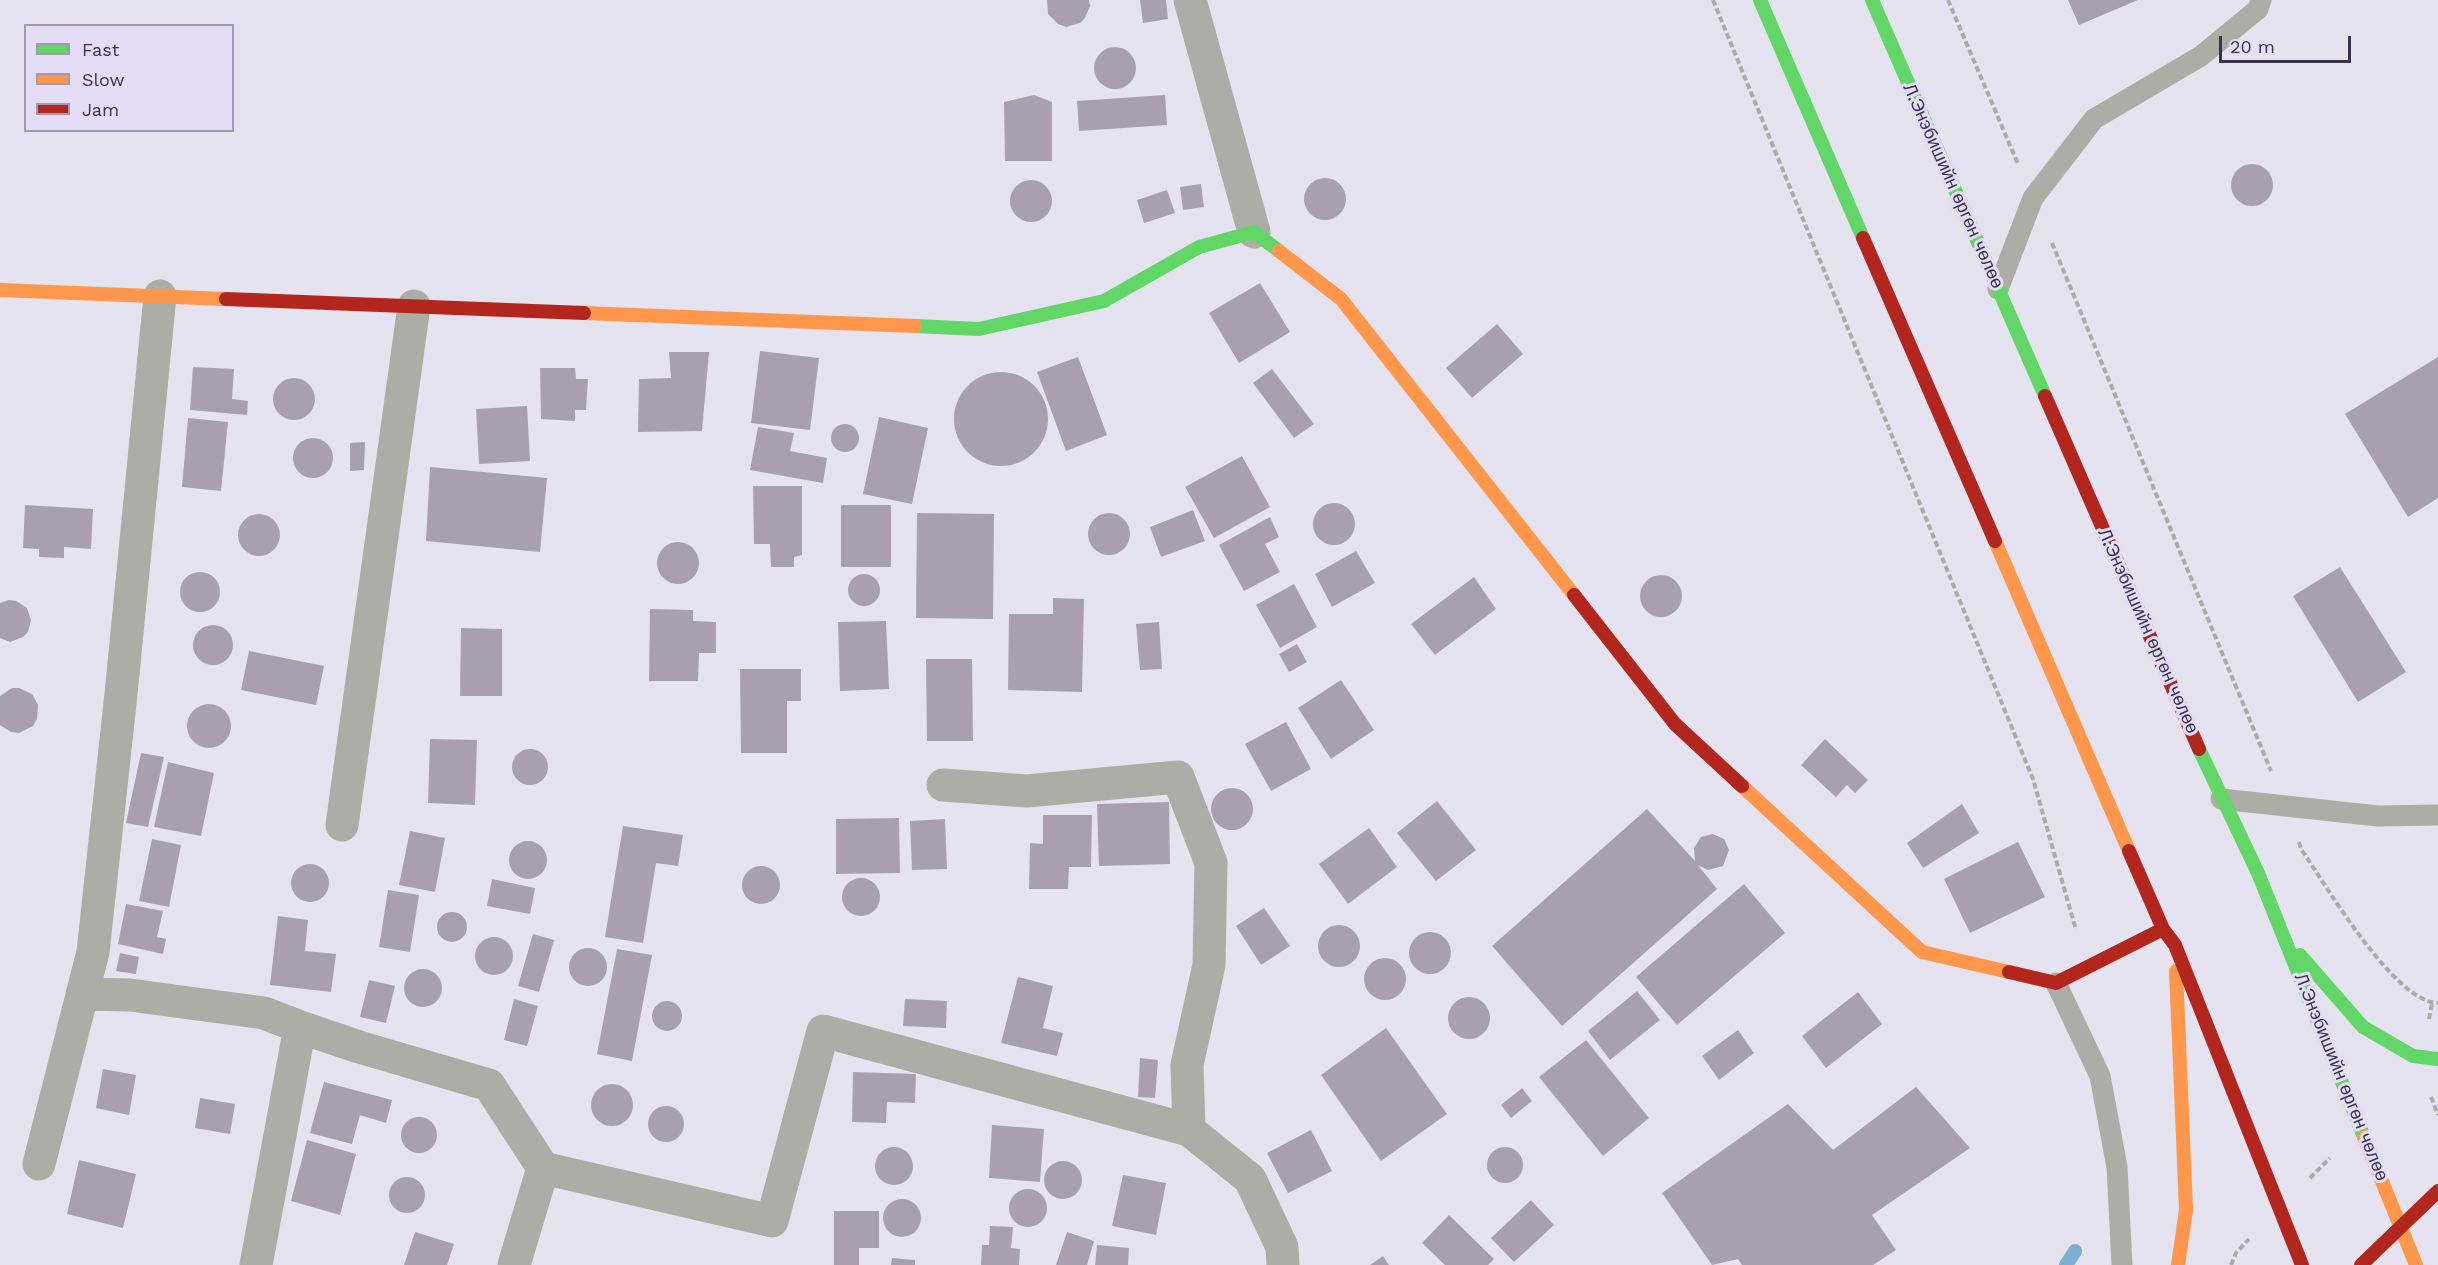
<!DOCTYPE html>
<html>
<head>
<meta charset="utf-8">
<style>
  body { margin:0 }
  #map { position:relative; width:2438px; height:1265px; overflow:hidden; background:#e6e3f0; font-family:"Work Sans",sans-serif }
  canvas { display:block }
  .legend { position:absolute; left:24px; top:24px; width:210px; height:108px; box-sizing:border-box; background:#e3ddf6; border:2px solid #9f99b2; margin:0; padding:8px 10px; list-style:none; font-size:18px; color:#39334b }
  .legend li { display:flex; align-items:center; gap:12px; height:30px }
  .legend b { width:30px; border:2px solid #9f99b2 }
  .scale { position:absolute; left:2219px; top:36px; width:132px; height:27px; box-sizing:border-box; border:3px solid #39334b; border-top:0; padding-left:8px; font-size:18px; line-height:21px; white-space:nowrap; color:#39334b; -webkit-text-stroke:4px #e3ddf6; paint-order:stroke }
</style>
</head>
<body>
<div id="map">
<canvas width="2438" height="1265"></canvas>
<ul class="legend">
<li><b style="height:8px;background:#63d668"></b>Fast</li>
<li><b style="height:8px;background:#ff974d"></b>Slow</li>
<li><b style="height:8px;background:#b3261e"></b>Jam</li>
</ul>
<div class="scale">20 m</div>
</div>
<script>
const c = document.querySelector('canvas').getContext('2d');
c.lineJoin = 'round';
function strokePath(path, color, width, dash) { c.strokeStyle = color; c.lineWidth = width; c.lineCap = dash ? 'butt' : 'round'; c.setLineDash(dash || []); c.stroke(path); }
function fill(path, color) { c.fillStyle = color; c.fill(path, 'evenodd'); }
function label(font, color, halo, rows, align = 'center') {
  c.font = font + ' "Work Sans",sans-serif'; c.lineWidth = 6; c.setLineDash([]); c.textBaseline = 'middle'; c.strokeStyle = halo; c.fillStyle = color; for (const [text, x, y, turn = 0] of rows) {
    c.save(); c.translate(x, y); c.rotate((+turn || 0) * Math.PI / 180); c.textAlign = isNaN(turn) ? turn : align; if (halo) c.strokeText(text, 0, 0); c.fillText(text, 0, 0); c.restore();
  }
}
strokePath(new Path2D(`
  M2066 1265 2075 1251`), '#7cafd2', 14);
fill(new Path2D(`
  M1047 0H1089L1090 6 1085 18 1080 23 1066 27 1058 24 1048 14Z
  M1140 0H1166L1168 19 1143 23Z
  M2068 0H2138L2079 25Z
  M1094 68a21 21 0 1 1 42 0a21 21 0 1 1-42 0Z
  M1034 95 1052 102V161H1005L1004 102Z
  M1165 95 1167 125 1079 131 1077 101Z
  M2231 185a21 21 0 1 1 42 0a21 21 0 1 1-42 0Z
  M1304 199a21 21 0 1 1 42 0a21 21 0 1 1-42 0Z
  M1010 201a21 21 0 1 1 42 0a21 21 0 1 1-42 0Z
  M1201 184 1204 207 1183 210 1180 187Z
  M1167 190 1175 213 1144 223 1137 200Z
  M1260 283 1290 332 1239 363 1209 313Z
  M1497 324 1523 354 1472 398 1446 368Z
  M760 351 819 358 810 430 751 423Z
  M669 352H709L702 431 638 432 639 379 671 378Z
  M1078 357 1107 435 1066 451 1037 372Z
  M2438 357V498L2408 517 2345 414Z
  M193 367 234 369 232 399 248 401 247 415 190 410Z
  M540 368H575L576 379H588L586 410H575V421L541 419Z
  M1272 369 1314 424 1294 438 1253 383Z
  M954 419a47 47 0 1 1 94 0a47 47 0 1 1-94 0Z
  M273 399a21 21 0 1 1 42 0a21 21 0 1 1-42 0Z
  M527 406 530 461 479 464 476 409Z
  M879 417 928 428 912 504 863 494Z
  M188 418 228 422 221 491 182 487Z
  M831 438a14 14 0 1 1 28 0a14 14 0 1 1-28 0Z
  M758 427 794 433 790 451 827 458 823 483 750 470Z
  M293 458a20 20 0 1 1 40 0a20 20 0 1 1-40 0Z
  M365 442 364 470 350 471V443Z
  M1242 456 1270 507 1214 538 1185 487Z
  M430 467 547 478 540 552 426 541Z
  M753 486H802V555L794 557V567H771L770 544H754Z
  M1313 524a21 21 0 1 1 42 0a21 21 0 1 1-42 0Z
  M25 505 93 509 91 549 64 547V558L39 557V549L23 548Z
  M841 505H891V567H841Z
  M1193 510 1205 541 1161 557 1150 527Z
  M1088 534a21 21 0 1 1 42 0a21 21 0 1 1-42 0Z
  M917 513 994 514 993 619 916 618Z
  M238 535a21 21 0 1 1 42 0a21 21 0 1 1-42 0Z
  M1270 517 1279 537 1265 544 1280 572 1244 591 1219 545Z
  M657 563a21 21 0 1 1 42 0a21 21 0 1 1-42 0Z
  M1356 551 1375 583 1332 607 1315 574Z
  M2340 567 2406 672 2358 702 2293 596Z
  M180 592a20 20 0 1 1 40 0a20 20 0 1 1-40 0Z
  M848 590a16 16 0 1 1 32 0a16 16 0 1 1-32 0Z
  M1640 596a21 21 0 1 1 42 0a21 21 0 1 1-42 0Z
  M1474 577 1496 609 1435 655 1411 624Z
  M1294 584 1317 627 1280 648 1256 605Z
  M1053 598 1084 599 1082 692 1008 690 1009 614H1053Z
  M9 600 16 601 27 608 31 620 28 632 23 637 10 642 0 638V603Z
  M650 609 693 610V621L716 622V653H699L698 681H649Z
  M886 621 889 689 840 691 838 622Z
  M1159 622 1162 669 1140 670 1136 624Z
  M193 645a20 20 0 1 1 40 0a20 20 0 1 1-40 0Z
  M461 628 502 629V696H460Z
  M1297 644 1307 662 1289 672 1279 654Z
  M249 651 324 666 316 705 241 690Z
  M926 659H972L973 741H927Z
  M740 669H801V701H787V753H741Z
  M1341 680 1374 730 1331 759 1298 708Z
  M12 688H19L32 694 38 705 37 719 33 726 19 733 11 732 0 725V696Z
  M187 726a22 22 0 1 1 44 0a22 22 0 1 1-44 0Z
  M1286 722 1311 769 1271 791 1245 744Z
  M430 739 477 740 475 805 428 803Z
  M1825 739 1868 780 1855 793 1847 785 1836 797 1801 765Z
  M512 767a18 18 0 1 1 36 0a18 18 0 1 1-36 0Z
  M141 753 164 757 148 827 126 823Z
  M168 762 214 773 201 836 154 827Z
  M1211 809a21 21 0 1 1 42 0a21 21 0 1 1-42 0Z
  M1437 801 1476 850 1436 881 1397 833Z
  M1169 802 1170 864 1099 866 1097 804Z
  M1962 804 1979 833 1923 868 1907 843Z
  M1647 809 1695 861 1694 848 1701 837 1713 834 1724 839 1729 850 1723 866 1708 870 1698 865 1717 889 1562 1026 1492 946Z
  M1043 815H1092L1091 867H1069L1068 889H1029L1030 843 1043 844Z
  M899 818 900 873 836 874V819Z
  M945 819 947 869 912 870 910 821Z
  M623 826 683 835 678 866 656 863 643 943 605 937Z
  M1369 828 1397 867 1348 904 1319 864Z
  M410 831 445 838 435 892 399 885Z
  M152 839 181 845 169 907 139 901Z
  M509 860a19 19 0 1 1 38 0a19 19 0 1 1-38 0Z
  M2018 842 2045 897 1970 933 1944 879Z
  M291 883a19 19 0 1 1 38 0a19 19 0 1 1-38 0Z
  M742 885a19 19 0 1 1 38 0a19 19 0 1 1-38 0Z
  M842 897a19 19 0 1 1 38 0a19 19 0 1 1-38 0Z
  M492 879 535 888 530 914 487 906Z
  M1744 884 1785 933 1677 1025 1636 977Z
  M388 890 419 895 410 952 379 947Z
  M126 904 163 911 157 937 166 939 163 954 118 944Z
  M1264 908 1290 946 1261 965 1236 926Z
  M437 927a15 15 0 1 1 30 0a15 15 0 1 1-30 0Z
  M278 916 308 920 305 951 336 954 331 992 270 985Z
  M1318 946a21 21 0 1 1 42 0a21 21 0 1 1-42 0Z
  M1409 953a21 21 0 1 1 42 0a21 21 0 1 1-42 0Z
  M533 934 554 940 539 992 518 986Z
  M475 956a19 19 0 1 1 38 0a19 19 0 1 1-38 0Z
  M569 967a19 19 0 1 1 38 0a19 19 0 1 1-38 0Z
  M617 949 652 955 632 1061 597 1054Z
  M120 953 139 957 136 974 116 971Z
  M1364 979a21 21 0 1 1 42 0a21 21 0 1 1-42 0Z
  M404 988a19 19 0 1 1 38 0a19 19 0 1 1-38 0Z
  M1018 977 1053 986 1043 1028 1063 1033 1057 1056 1001 1043Z
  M369 980 395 986 386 1023 360 1017Z
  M1637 991 1660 1020 1610 1060 1588 1031Z
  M1858 992 1882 1024 1826 1068 1802 1036Z
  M1448 1018a21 21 0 1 1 42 0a21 21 0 1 1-42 0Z
  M514 999 538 1006 527 1046 504 1040Z
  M905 999 947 1001 946 1028 903 1026Z
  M652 1016a15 15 0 1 1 30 0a15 15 0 1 1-30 0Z
  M1386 1028 1447 1114 1381 1161 1321 1075Z
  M1738 1030 1754 1053 1719 1080 1702 1056Z
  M1586 1040 1649 1118 1603 1156 1539 1077Z
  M1140 1058 1158 1060 1155 1098 1138 1097Z
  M103 1069 136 1075 129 1115 96 1108Z
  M853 1072 916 1074 915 1103 887 1102 886 1123 852 1122Z
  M324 1082 392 1100 386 1123 360 1115 352 1144 310 1133Z
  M591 1105a21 21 0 1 1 42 0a21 21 0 1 1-42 0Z
  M1916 1087 1970 1148 1872 1215 1896 1250 1873 1265H1742L1738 1259 1712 1265 1662 1193 1788 1104 1833 1150Z
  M1522 1088 1532 1101 1511 1118 1501 1105Z
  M200 1098 235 1104 230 1134 195 1128Z
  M648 1124a18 18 0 1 1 36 0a18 18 0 1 1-36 0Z
  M401 1135a18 18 0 1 1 36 0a18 18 0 1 1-36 0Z
  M992 1125 1044 1129 1040 1182 989 1178Z
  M1311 1130 1332 1171 1288 1193 1267 1153Z
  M307 1140 356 1154 340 1215 291 1201Z
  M1487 1165a18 18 0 1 1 36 0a18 18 0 1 1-36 0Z
  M875 1166a19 19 0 1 1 38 0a19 19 0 1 1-38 0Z
  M79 1160 136 1174 123 1228 67 1214Z
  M1044 1180a19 19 0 1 1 38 0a19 19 0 1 1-38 0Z
  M1123 1175 1166 1183 1156 1235 1112 1226Z
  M389 1195a18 18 0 1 1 36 0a18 18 0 1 1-36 0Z
  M1009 1208a19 19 0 1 1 38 0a19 19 0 1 1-38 0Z
  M883 1218a19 19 0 1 1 38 0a19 19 0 1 1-38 0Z
  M1531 1200 1554 1225 1514 1262 1491 1238Z
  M834 1211H879V1248H859V1265H834Z
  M1449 1215 1494 1259 1488 1265H1445L1422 1243Z
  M990 1226 1013 1227 1011 1248 1020 1249 1019 1265H981L982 1245H989Z
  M415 1232 454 1244 447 1265H404Z
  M1067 1232 1094 1241 1087 1265H1056Z
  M1097 1245 1129 1248 1128 1265H1095Z
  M1383 1256 1389 1265H1370Z
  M892 1258 915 1260V1265H891Z`), '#a8a0af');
strokePath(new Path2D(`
  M1713 0 2033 779 2076 930
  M1948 0 2018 164
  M2052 243 2271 771
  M2299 842 2301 849C2326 885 2394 1002 2438 1003
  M2429 1019 2432 1003
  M2431 1097 2438 1115
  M2310 1178 2330 1158
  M2231 1265 2236 1253 2249 1239`), '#abaca8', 4, [6, 3]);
strokePath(new Path2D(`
  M1998 289 2033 198 2094 119 2201 56 2258 9 2261 0
  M2221 799 2378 816 2438 815
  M2056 983 2100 1076 2117 1167 2122 1265`), '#acada4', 21);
strokePath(new Path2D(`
  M1190 0 1254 232
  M943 785 1027 791 1178 777 1211 863 1209 965 1187 1065 1189 1130 1250 1179 1282 1247 1283 1265
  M342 825 414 306
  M82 994 130 995 264 1013 300 1027
  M39 1164 93 952 121 694 160 296
  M256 1265 300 1027 359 1047 489 1085 543 1168 772 1221 823 1031 1189 1130
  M514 1265 543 1168`), '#acada4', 33);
strokePath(new Path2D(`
  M1760 0 1863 238
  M1872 0 2045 396
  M915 326 979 329 1104 301 1199 247 1254 232 1279 251
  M2199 749 2258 873 2364 1137
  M2300 955 2363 1027 2413 1056 2438 1059`), '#63d668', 14);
strokePath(new Path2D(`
  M1279 251 1341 299 1574 595
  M0 290 226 299
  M584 313 915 326
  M1995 541 2129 851
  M1742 786 1922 952 2009 972
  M2176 971 2186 1210 2178 1265
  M2364 1137 2416 1265`), '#ff974d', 14);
strokePath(new Path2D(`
  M1863 238 1995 541
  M226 299 584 313
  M2045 396 2199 749
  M1574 595 1675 724 1742 786
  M2129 851 2163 929 2175 945 2302 1265
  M2009 972 2056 983 2163 929
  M2361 1265 2438 1191`), '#b3261e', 14);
label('18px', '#39334b', '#e3ddf6', [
  ["Л.Энэбишийн өргөн чөлөө",1953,186,66],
  ["Л.Энэбишийн өргөн чөлөө",2148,631,66],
  ["Л.Энэбишийн өргөн чөлөө",2341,1077,68]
]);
</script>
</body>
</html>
